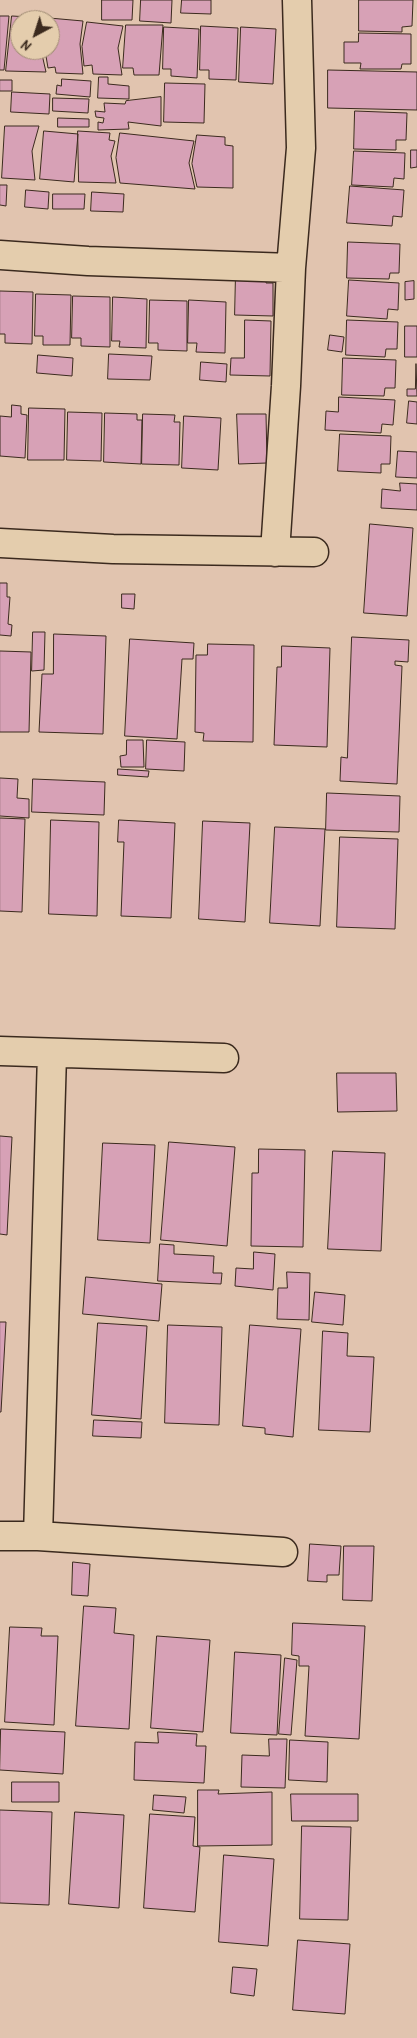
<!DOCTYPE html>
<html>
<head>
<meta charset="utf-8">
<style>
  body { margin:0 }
  #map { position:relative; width:417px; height:2038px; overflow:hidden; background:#e1c4af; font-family:"Patrick Hand",sans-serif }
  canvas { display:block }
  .north { position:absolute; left:10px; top:10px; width:50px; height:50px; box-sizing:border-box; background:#e4cdad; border:1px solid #a08c74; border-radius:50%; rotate:220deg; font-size:14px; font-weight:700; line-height:20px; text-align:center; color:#3b2a1e }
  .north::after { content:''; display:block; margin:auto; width:18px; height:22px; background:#3b2a1e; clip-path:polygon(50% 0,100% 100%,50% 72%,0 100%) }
</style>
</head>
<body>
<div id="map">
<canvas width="417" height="2038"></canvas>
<div class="north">N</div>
</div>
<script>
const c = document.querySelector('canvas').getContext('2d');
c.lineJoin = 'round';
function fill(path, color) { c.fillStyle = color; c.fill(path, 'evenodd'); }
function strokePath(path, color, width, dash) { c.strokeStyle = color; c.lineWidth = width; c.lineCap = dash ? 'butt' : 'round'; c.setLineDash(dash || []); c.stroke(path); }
const building = new Path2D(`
  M102 0H133L132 20H102Z
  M141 0H172L171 23 140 21Z
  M182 0H211V14L181 13Z
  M359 0H413L412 26 402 27V32L359 31Z
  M0 16H9L4 70H0Z
  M12 16 47 18 46 20H20V50H41L46 72 6 71Z
  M49 18 83 21 80 44 83 74 56 73 55 67 48 68 45 50H50Z
  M87 22 123 26 118 48 122 75 93 74 92 65 84 66 82 47Z
  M126 25H163L159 75H134L133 68H123Z
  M201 26 238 28 236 80 209 79V70H200Z
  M164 27 199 29 197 78 171 76V69H163Z
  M241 27 276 29 273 84 239 82Z
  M359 33 411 34V64H402L401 69H360L361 63H344V42H358Z
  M328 70 417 72V110L328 108Z
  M99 77H108V84L129 86V99L98 98Z
  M62 79 91 81 90 97 56 94 57 85 61 86Z
  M0 80H12V91H0Z
  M165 83 205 84 204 123 164 122Z
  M12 92 50 94 49 114 11 112Z
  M161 97V126L128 122 129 129 98 130V122L103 123 104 118 96 117 95 111 105 112 104 103 125 104 126 101Z
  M53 98 89 99 88 113 53 111Z
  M355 111 407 113 406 140H396V150L354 149Z
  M58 118 89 119V127H58Z
  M5 126H39L32 151 35 180 2 178Z
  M44 131 78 134 74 182 40 179Z
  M78 131 110 133 109 140 115 141 111 156 116 183 79 182Z
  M120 133 194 141 189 163 195 189 120 183 116 158Z
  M197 135 225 137V145L233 146V188L197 187 192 164Z
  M411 150H417V167L411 168Z
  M354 151 405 153 404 179 394 178 393 187 352 185Z
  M0 185H7L6 206 0 205Z
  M350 186 404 190 402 217 393 216 392 226 347 223Z
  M26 190 49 192 48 209 25 207Z
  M92 192 124 194 123 212 91 211Z
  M53 194H85L84 209H53Z
  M348 242 400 244 399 273H390L389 279 347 278Z
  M236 271 267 272 266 283H273V316L235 315Z
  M349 280 399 283 398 310 388 309 387 319 347 316Z
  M414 281V299L405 300V282Z
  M0 291 33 292 32 344 5 343V334H0Z
  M36 294 71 295 70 345H43V336H35Z
  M73 296 110 297V347L81 346V338H72Z
  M113 297 147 299 146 348 119 347 120 341H112Z
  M150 300 187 301V351L158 350V343H149Z
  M189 300 226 302 225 353 196 352 197 343H188Z
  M245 320 271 321 270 376 230 375 231 358H244Z
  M347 320 398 322 397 349H386L385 357 346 355Z
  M405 326H417V357H405Z
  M330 335 344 337 342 352 328 350Z
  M109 354 152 356 150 380 108 379Z
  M38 355 73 358 72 376 37 373Z
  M343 358 396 360 395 388H385L384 396 342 395Z
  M201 362 227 364 226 382 200 380Z
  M416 364 417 396H407V389H415Z
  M339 397 395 400 393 425 382 424 381 433 325 430 326 411 338 412Z
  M409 401 417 402V424L407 423Z
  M12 405 21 406V414L27 415 25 458 0 456V416L11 417Z
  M29 408 65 409 64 460H28Z
  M68 412 102 413 101 461 67 460Z
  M105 413 137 414V420H142L141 464 104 462Z
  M143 414 175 415 174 422H180L179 465 142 464Z
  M237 414H266L267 463 239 464Z
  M184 416 221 418 218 470 182 468Z
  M340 434 391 436 390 464H381V473L338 471Z
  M398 451 417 452V478L396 477Z
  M400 483 417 484V510L381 508 382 489 400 491Z
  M370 524 413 528 407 616 364 613Z
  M0 583H7V597H10L8 624 12 625 11 636 0 635Z
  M122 594H135L134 609 122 608Z
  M33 632H45L44 670 32 671Z
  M54 634 106 636 103 734 39 732 42 674H53Z
  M352 637 409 640 408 662 395 661V665L402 666 397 784 340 781 341 757 347 758Z
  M130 639 194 643 193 659H182L177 739 125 736Z
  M208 644 254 645 253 742 203 741 204 733 195 732 196 655H207Z
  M282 646 330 648 327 747 274 745 277 667H281Z
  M0 651 31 652 29 732H0Z
  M127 740H143L144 767H121L120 756 126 755Z
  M147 740 185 742 184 771 146 769Z
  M118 769 149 771 148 777 118 775Z
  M0 778 18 779 17 798 29 799V818L0 816Z
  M33 779 105 782 104 815 32 812Z
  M327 793 400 796 399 832 326 830Z
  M0 818 25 819 22 912 0 911Z
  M51 820 99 822 97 916 49 914Z
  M119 820 175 823 171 918 121 916 124 842H118Z
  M203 821 250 823 245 922 199 919Z
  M275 827 325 829 320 926 270 923Z
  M340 837 398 839 395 929 337 927Z
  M337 1073H396L397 1111 338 1112Z
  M0 1136 12 1137 7 1235 0 1234Z
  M169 1142 235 1147 227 1246 161 1240Z
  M103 1143 155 1145 150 1243 98 1240Z
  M259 1149 305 1150 303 1247 251 1246 252 1173H258Z
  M333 1151 385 1153 381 1251 328 1249Z
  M160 1244 174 1245V1254L214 1256 213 1273H222L221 1284 158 1281Z
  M254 1252 275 1254 273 1290 235 1286 236 1268 253 1269Z
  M287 1272 310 1273 309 1320 277 1319 278 1288H287Z
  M86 1277 162 1284 159 1321 83 1314Z
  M315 1292 345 1295 343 1325 312 1322Z
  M0 1322H6L1 1412H0Z
  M98 1323 147 1326 141 1419 92 1415Z
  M168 1325 222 1327 219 1425 165 1423Z
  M250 1325 301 1329 293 1437 265 1434V1428L243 1426Z
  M323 1331 348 1333 347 1356 374 1357 370 1432 319 1430Z
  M94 1420 142 1422 141 1438 93 1436Z
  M310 1544 341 1546 339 1575H327V1582L308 1581Z
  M344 1546H374L372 1601 343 1600Z
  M73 1562 90 1564 88 1596 72 1595Z
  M84 1606 116 1608 114 1633 134 1635 129 1729 76 1726Z
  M293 1623 365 1626 359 1739 305 1736 309 1666H299V1656L292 1655Z
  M10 1627 42 1628 41 1636H58L54 1725 5 1722Z
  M157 1636 210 1640 203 1732 151 1728Z
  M235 1652 281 1655 277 1735 231 1733Z
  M285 1658 297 1660 291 1735 279 1734Z
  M1 1729 65 1732 63 1774 0 1770Z
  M158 1732 197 1734 196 1746H206L204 1783 134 1780 135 1742 158 1743Z
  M269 1739H287L285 1788 241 1787 242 1755 269 1756Z
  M290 1740 328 1742 327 1782 289 1780Z
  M12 1782H59V1802H12Z
  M198 1790H219L218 1794 272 1792V1845L198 1846Z
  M291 1794H358V1821H292Z
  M154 1795 186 1797 184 1813 153 1810Z
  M0 1810 52 1812 49 1905 0 1903Z
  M75 1812 124 1815 119 1908 69 1904Z
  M150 1814 195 1817 193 1846 200 1847 195 1912 144 1908Z
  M302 1826 351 1827 348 1920 300 1919Z
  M224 1855 274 1859 268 1946 219 1942Z
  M298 1940 350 1944 345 2014 293 2010Z
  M233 1967 257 1969 254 1996 231 1993Z`);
fill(building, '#d7a1b6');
strokePath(building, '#3b2a1e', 1);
const minor = new Path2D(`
  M0 255 88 261 291 268
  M0 543 113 549 314 552
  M275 552 286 386 291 268 301 148 297 0
  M0 1051 224 1058
  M0 1536H38L283 1552
  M38 1536 52 1054`);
strokePath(minor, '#3b2a1e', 31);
strokePath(minor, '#e4cdad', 28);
</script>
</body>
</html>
